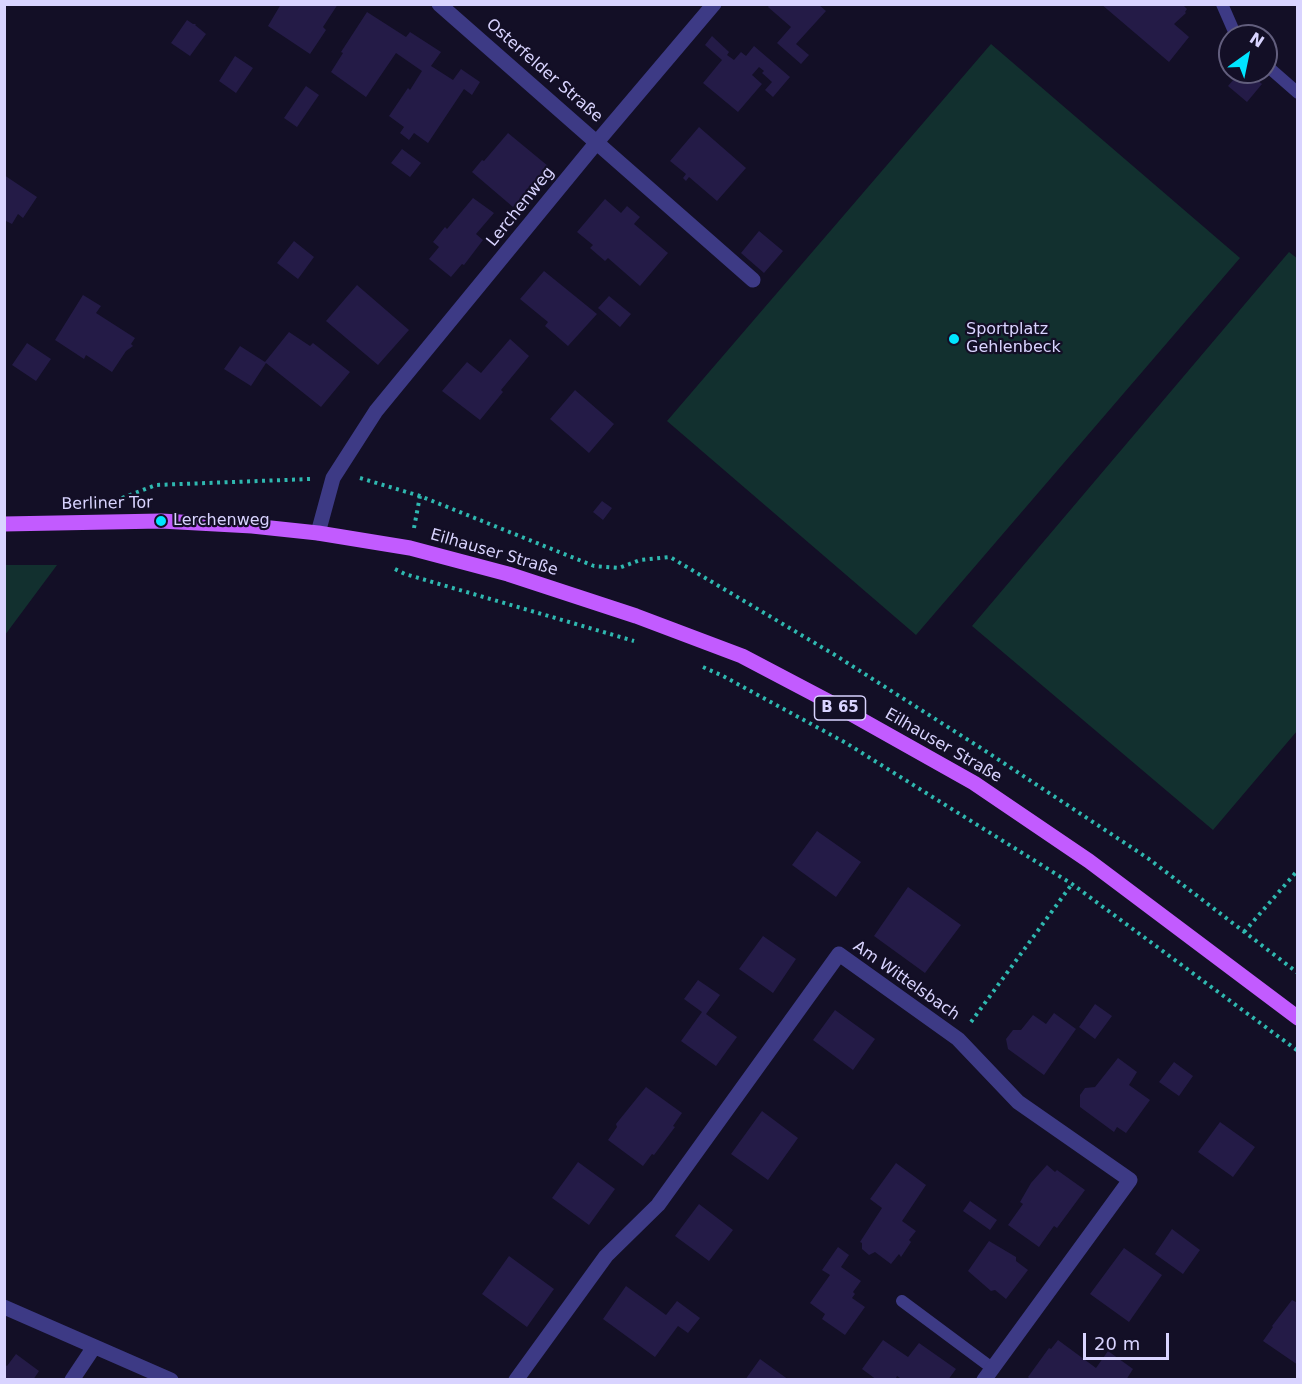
<!DOCTYPE html>
<html>
<head>
<meta charset="utf-8">
<style>
  body { margin:0 }
  #map { position:relative; width:1302px; height:1384px; overflow:hidden; background:#130f26; font-family:"DejaVu Sans",sans-serif }
  canvas { display:block }
  .frame { position:absolute; inset:0; border:6px solid #d9d4ff; pointer-events:none }
  .north { position:absolute; left:1218px; top:24px; width:60px; height:60px; box-sizing:border-box; background:#130f26; border:2px solid #625e7d; border-radius:50%; rotate:33deg; font-size:16px; font-weight:700; line-height:24px; text-align:center; color:#d9d4ff }
  .north::after { content:''; display:block; margin:auto; width:21px; height:27px; background:#00e5ff; clip-path:polygon(50% 0,100% 100%,50% 72%,0 100%) }
  .scale { position:absolute; left:1083px; top:1333px; width:86px; height:27px; box-sizing:border-box; border:3px solid #d9d4ff; border-top:0; padding-left:8px; font-size:18px; line-height:21px; white-space:nowrap; color:#d9d4ff; -webkit-text-stroke:4px #130f26; paint-order:stroke }
</style>
</head>
<body>
<div id="map">
<canvas width="1302" height="1384"></canvas>
<div class="frame"></div>
<div class="north">N</div>
<div class="scale">20 m</div>
</div>
<script>
const c = document.querySelector('canvas').getContext('2d');
c.lineJoin = 'round';
function fill(path, color) { c.fillStyle = color; c.fill(path, 'evenodd'); }
function strokePath(path, color, width, dash) { c.strokeStyle = color; c.lineWidth = width; c.lineCap = dash ? 'butt' : 'round'; c.setLineDash(dash || []); c.stroke(path); }
function label(font, color, halo, rows, align = 'center') {
  c.font = font + ' "DejaVu Sans",sans-serif'; c.lineWidth = 4.5; c.setLineDash([]); c.textBaseline = 'middle'; c.strokeStyle = halo; c.fillStyle = color; for (const [text, x, y, turn = 0] of rows) {
    c.save(); c.translate(x, y); c.rotate((+turn || 0) * Math.PI / 180); c.textAlign = isNaN(turn) ? turn : align; if (halo) c.strokeText(text, 0, 0); c.fillText(text, 0, 0); c.restore();
  }
}
fill(new Path2D(`
  M991 44 1240 258 916 635 667 421Z
  M1289 252 1298 259 1297 731 1213 830 972 626Z
  M5 565H57L5 635 4 565Z`), '#12302f');
fill(new Path2D(`
  M281 4H338L323 27 326 30 310 54 268 26Z
  M770 4H818L826 11 796 44 809 55 801 64 777 43 791 27 768 7Z
  M1101 4H1182L1187 9 1185 12 1186 13 1174 24 1189 37 1169 62Z
  M367 12 406 37 410 32 441 52 431 66 453 80 461 69 480 82 472 95 464 89 428 143 414 133 409 140 400 133 404 127 389 116 408 88 410 90 422 71 396 53 366 97 331 72 343 53 341 52Z
  M187 20 193 24H196L195 25 206 34 190 56 171 43Z
  M712 36 729 52 727 55 734 60 741 52 746 56 754 46 790 77 773 97 765 90 772 82 762 73 764 71 759 67 752 75 762 84 738 112 703 83 722 60 705 45Z
  M235 56 253 68 236 93 219 81Z
  M1240 72H1248L1262 84 1247 102 1228 86Z
  M306 86 319 95 297 127 284 118Z
  M699 127 746 168 717 201 689 177 686 181 683 178 686 174 670 161Z
  M508 133 548 166 513 207 472 172 482 160 484 161Z
  M402 149 421 163 410 177 391 163Z
  M4 175 37 197 23 218 18 214 12 224 4 220Z
  M473 198 494 213 476 234 483 240 464 265 462 264 451 277 429 259 439 247 433 242 445 227 447 229Z
  M605 199 621 213 627 206 640 217 634 224 668 253 640 286 608 258 605 261 590 248 593 245 577 232Z
  M759 231 783 251 764 273 741 253Z
  M294 241 314 257 298 279 277 263Z
  M544 271 597 314 568 346 545 326 548 322 520 299Z
  M357 285 409 330 378 365 326 321Z
  M83 295 101 306 96 313 135 338 131 344 133 346 126 351 112 372 86 355 84 359 55 340Z
  M609 296 631 314 620 327 598 308Z
  M289 332 310 346 313 343 350 372 321 407 266 363 251 386 224 369 240 346 265 362Z
  M510 339 529 356 501 390 503 392 480 420 442 391 467 362 481 373Z
  M27 343 51 359 36 381 12 365Z
  M575 390 614 424 589 453 550 419Z
  M602 501 612 508 603 520 593 512Z
  M817 831 861 862 836 897 792 865Z
  M908 887 961 925 925 973 874 936Z
  M763 936 796 959 773 993 739 969Z
  M698 980 720 995 706 1014 737 1037 716 1066 681 1041 702 1012 684 999Z
  M1095 1004 1112 1016 1095 1039 1079 1027Z
  M835 1010 875 1039 853 1070 813 1040Z
  M1054 1013 1076 1029 1044 1075 1008 1049 1006 1039 1013 1030H1021L1033 1015 1046 1024Z
  M1118 1058 1137 1072 1129 1085 1150 1100 1126 1133 1117 1127 1114 1132 1080 1107V1095L1085 1088 1095 1087Z
  M1174 1062 1193 1076 1179 1096 1159 1082Z
  M646 1087 682 1113 673 1126 675 1127 654 1155 652 1154 643 1166 608 1140 617 1127 616 1124Z
  M762 1111 798 1138 768 1180 731 1154Z
  M1220 1122 1255 1147 1233 1177 1198 1152Z
  M578 1162 615 1189 589 1225 552 1198Z
  M896 1163 926 1185 902 1221 916 1231 909 1240 911 1242 901 1257 899 1254 891 1264 875 1252 869 1255 862 1249V1243L860 1242 882 1208 870 1199Z
  M1047 1165 1055 1172 1057 1170 1085 1190 1057 1228 1054 1226 1039 1247 1008 1225 1023 1204 1020 1202 1031 1183Z
  M970 1201 997 1220 990 1230 963 1211Z
  M699 1204 733 1230 709 1261 675 1236Z
  M1172 1229 1200 1250 1183 1274 1155 1254Z
  M989 1241 1016 1257V1261L1028 1270 1006 1299 995 1290 991 1291 968 1271Z
  M838 1247 849 1255 841 1267 861 1281 853 1292 855 1294 852 1298 865 1307 845 1335 822 1319 825 1314 810 1303 830 1275 822 1270Z
  M1124 1248 1162 1275 1129 1322 1090 1294Z
  M509 1256 554 1289 527 1327 482 1294Z
  M626 1286 666 1315 677 1301 700 1318 688 1333 678 1326 655 1357 603 1319Z
  M1292 1300 1298 1303V1365L1263 1341 1273 1327 1272 1326Z
  M883 1340 908 1357 919 1343 956 1369 948 1380H903L897 1376 895 1380H877L862 1369Z
  M1058 1340 1096 1368 1108 1351 1133 1369 1126 1380H1031L1028 1377 1049 1348 1051 1349Z
  M16 1354 39 1371 33 1380H4V1364L7 1366Z
  M760 1359 789 1380H745Z`), '#241b47');
strokePath(new Path2D(`
  M360 478 420 496 594 566 619 568 640 560 670 557 835 655 987 752 1149 859 1298 973
  M122 498 156 485 310 479
  M414 528 420 496
  M395 569 405 574 634 641
  M703 667 723 676 846 743 1072 884 1298 1051
  M1244 932 1298 870
  M971 1022 1072 884`), '#2fb8b0', 4, [3, 4.5]);
strokePath(new Path2D(`
  M1222 4 1236 36
  M1266 65 1298 93
  M902 1301 992 1368`), '#3d3a85', 12);
strokePath(new Path2D(`
  M439 4 753 280
  M318 533 333 478 376 411 597 142 714 4
  M4 1307 171 1380
  M72 1380 94 1347
  M516 1380 606 1256 658 1205 839 954 958 1039 1018 1102 1130 1180 984 1380`), '#3d3a85', 15);
strokePath(new Path2D(`
  M4 524 161 521 252 526 318 533 410 548 508 574 636 616 742 656 837 706 974 783 1089 861 1298 1018`), '#c25bff', 15);
for (const [x, y, r, color] of [
  [954,339,6,"#00e5ff"],
  [161,521,6,"#00e5ff"]
]) { const dot = new Path2D(); dot.arc(x, y, r, 0, 2 * Math.PI); c.fillStyle = color; c.fill(dot); strokePath(dot, '#130f26', 2); }
for (const [x, y, w] of [
  [840,708,51]
]) { const box = new Path2D(); box.roundRect(x - w / 2, y - 12, w, 24, 4.5); c.fillStyle = '#130f26'; c.fill(box); strokePath(box, '#d9d4ff', 1.5); }
label('bold 15px', '#d9d4ff', null, [
  ["B 65",840,708]
]);
label('16px', '#d9d4ff', '#130f26', [
  ["Osterfelder Straße",544,71,41],
  ["Lerchenweg",521,207,-51],
  ["Berliner Tor",107,504,-1],
  ["Eilhauser Straße",494,553,16],
  ["Eilhauser Straße",943,746,30],
  ["Am Wittelsbach",906,981,35]
]);
label('16px', '#d9d4ff', '#130f26', [
  ["Sportplatz",966,330],
  ["Gehlenbeck",966,348],
  ["Lerchenweg",173,521]
], 'left');
</script>
</body>
</html>
